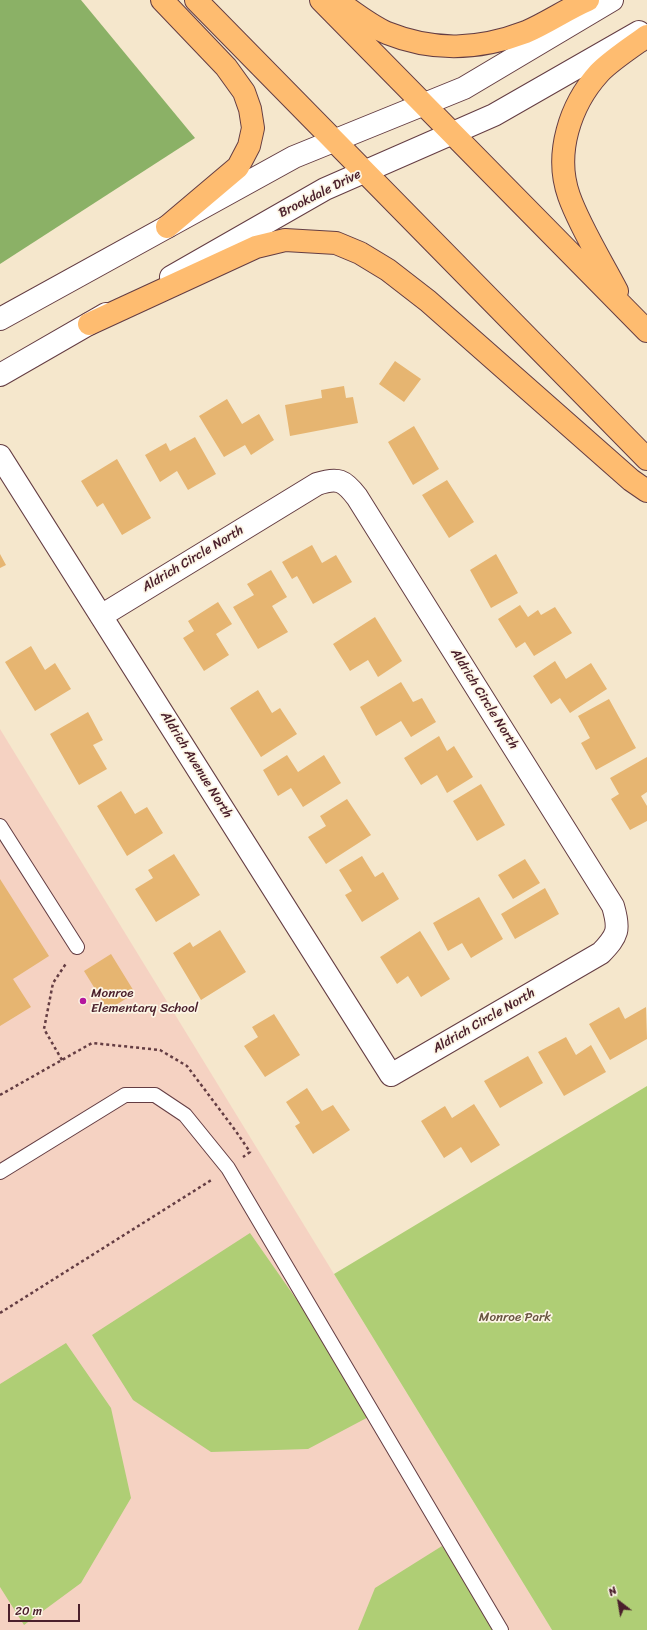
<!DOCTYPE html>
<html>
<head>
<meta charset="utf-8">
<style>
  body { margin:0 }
  #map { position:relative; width:647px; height:1630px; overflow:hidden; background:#f5e7cc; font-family:Sriracha,sans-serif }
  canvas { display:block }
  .north { position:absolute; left:599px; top:1582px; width:40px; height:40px; -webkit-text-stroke:3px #fcf5e5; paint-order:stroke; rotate:329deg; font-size:11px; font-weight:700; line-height:16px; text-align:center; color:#4a1f2b }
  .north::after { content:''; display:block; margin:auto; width:14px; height:18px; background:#4a1f2b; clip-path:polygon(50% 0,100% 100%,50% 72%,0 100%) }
  .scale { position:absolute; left:8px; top:1604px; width:72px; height:18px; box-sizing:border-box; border:2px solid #4a1f2b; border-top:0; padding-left:5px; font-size:12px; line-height:14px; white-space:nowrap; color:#4a1f2b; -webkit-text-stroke:3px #fcf5e5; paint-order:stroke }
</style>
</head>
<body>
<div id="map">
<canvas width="647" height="1630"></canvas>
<div class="north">N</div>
<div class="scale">20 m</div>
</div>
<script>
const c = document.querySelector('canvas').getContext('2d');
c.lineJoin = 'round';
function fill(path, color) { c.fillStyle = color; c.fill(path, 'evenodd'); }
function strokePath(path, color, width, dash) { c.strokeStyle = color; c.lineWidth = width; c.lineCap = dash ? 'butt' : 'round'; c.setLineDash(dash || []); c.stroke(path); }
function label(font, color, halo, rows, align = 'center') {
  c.font = font + ' Sriracha,sans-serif'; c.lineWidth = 3.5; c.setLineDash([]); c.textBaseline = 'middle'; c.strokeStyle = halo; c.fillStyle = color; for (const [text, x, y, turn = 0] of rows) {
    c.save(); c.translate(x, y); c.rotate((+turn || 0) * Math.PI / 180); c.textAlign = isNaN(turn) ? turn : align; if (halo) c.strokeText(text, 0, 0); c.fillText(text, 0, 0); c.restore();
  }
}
fill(new Path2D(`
  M0 729 334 1274 552 1630H0Z`), '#f5d2c2');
fill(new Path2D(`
  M647 1086V1630H552L334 1274Z
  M250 1233 376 1413 308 1449 211 1452 133 1400 92 1335Z
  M66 1343 111 1408 131 1498 81 1583 24 1625 0 1587V1384Z
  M442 1546 498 1630H358L375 1588Z`), '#afce75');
fill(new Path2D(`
  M0 0H81L195 138 0 264Z`), '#8bb166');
fill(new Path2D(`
  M395 361 421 379 404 402 379 384Z
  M344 386 346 398 353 397 358 423 290 436 285 405 322 398 321 390Z
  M227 399 242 424 259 414 274 440 251 455 245 445 224 457 199 416Z
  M414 426 439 469 413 485 388 442Z
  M195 437 216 474 188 490 177 471 160 482 145 455 166 443 170 451Z
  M117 459 151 518 122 535 103 503 97 507 81 481Z
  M447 480 474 522 449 538 422 495Z
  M312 545 322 563 336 555 352 582 313 604 297 576 292 579 282 562Z
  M0 554 6 565 0 568Z
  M496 554 518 593 491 608 470 570Z
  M271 570 287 597 272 606 288 632 258 649 233 607 254 595 247 584Z
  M218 602 232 624 216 634 229 655 204 671 183 638 194 631 188 621Z
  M520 605 528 617 538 610 541 615 555 607 572 633 534 656 525 642 516 648 498 619Z
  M375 617 402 661 378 677 368 660 350 671 333 644Z
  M31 646 45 670 55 663 71 689 35 711 5 662Z
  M555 661 566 679 591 663 607 689 570 713 560 698 551 704 533 676Z
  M401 682 413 702 422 698 436 722 411 737 401 721 376 736 360 707Z
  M258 690 272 713 280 708 297 734 261 757 230 708Z
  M609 699 636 748 596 770 581 743 590 738 578 716Z
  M88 712 103 740 93 745 107 769 79 785 50 734Z
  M439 736 447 751 454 746 473 777 447 793 437 775 421 785 404 758Z
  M287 755 298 772 324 755 341 783 303 807 291 788 278 796 263 770Z
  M647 757V792L641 796 647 806V821L630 830 611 799 619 794 610 778Z
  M481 784 505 825 477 841 453 801Z
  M121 791 135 814 147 807 163 833 127 856 97 806Z
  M347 799 371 835 326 864 308 837 326 826 320 816Z
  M174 854 200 895 156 922 135 889 153 878 148 870Z
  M362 856 375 877 383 872 399 899 362 922 345 895 352 891 339 870Z
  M525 859 540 883 513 899 498 875Z
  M0 879 49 956 13 979 31 1007 0 1026Z
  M545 888 559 914 515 939 501 914Z
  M479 897 503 939 471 958 462 943 448 951 433 923Z
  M220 930 246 972 201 1000 173 953 190 942 193 947Z
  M420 931 450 979 421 997 408 976 397 984 380 957Z
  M111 954 135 993 108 1010 84 971Z
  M619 1007 625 1019 646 1007 647 1039 610 1060 589 1024Z
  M274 1014 300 1055 265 1077 244 1046 258 1037 252 1027Z
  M566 1037 576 1055 591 1045 606 1072 564 1096 538 1052Z
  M528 1056 543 1083 500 1108 484 1081Z
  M307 1088 322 1111 333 1105 350 1130 313 1154 295 1126 300 1123 286 1102Z
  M474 1104 500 1145 471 1163 461 1147 444 1158 421 1121 445 1106 452 1118Z`), '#e6b571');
const service = new Path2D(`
  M0 826 77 947
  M0 1172 125 1095H155L185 1115 228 1168 501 1630`);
const minor = new Path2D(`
  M0 456 391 1075 601 953C618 935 620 930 613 906L357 497C344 480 338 477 317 484L101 616`);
const tertiary = new Path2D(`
  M171 277 325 189 494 115 639 32
  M0 319 294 157 464 88 612 0
  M0 375 106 314`);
const trunk = new Path2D(`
  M162 0 226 67 244 92 250 109 253 128 249 146 238 167 167 227
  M196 0 647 459
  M321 0 647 331
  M336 0C352 11 369 25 387 33 434 52 479 50 526 32 547 23 567 9 588 0
  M617 291C602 262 580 227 569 196 554 154 570 105 599 73 610 61 633 46 647 36
  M89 324 256 247 285 240 336 243 360 253 388 270 428 301 631 480 647 491`);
strokePath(service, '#643d43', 16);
strokePath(minor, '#643d43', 24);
strokePath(tertiary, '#643d43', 24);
strokePath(trunk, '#643d43', 24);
strokePath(new Path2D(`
  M62 1060 44 1029 53 983 67 962
  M0 1095 92 1043 160 1050 187 1066 235 1130 250 1152 243 1157
  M0 1313 213 1179`), '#643d43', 2.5, [3, 3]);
strokePath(service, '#fff', 14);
strokePath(minor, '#fff', 22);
strokePath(tertiary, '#fff', 22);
strokePath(trunk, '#febc70', 22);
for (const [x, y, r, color] of [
  [83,1001,4,"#b5179e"]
]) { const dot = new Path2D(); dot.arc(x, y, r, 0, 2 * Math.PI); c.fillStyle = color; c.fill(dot); strokePath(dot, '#fcf5e5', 1.5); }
label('13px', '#4a1f2b', '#fcf5e5', [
  ["Brookdale Drive",320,194,-27],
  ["Aldrich Circle North",193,559,-31],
  ["Aldrich Circle North",484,699,58],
  ["Aldrich Avenue North",196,765,58],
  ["Aldrich Circle North",484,1021,-30]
]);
label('13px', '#4a1f2b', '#fcf5e5', [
  ["Monroe",91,994],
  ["Elementary School",91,1009]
], 'left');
label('13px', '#685441', '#fcf5e5', [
  ["Monroe Park",515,1318]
]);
</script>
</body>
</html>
